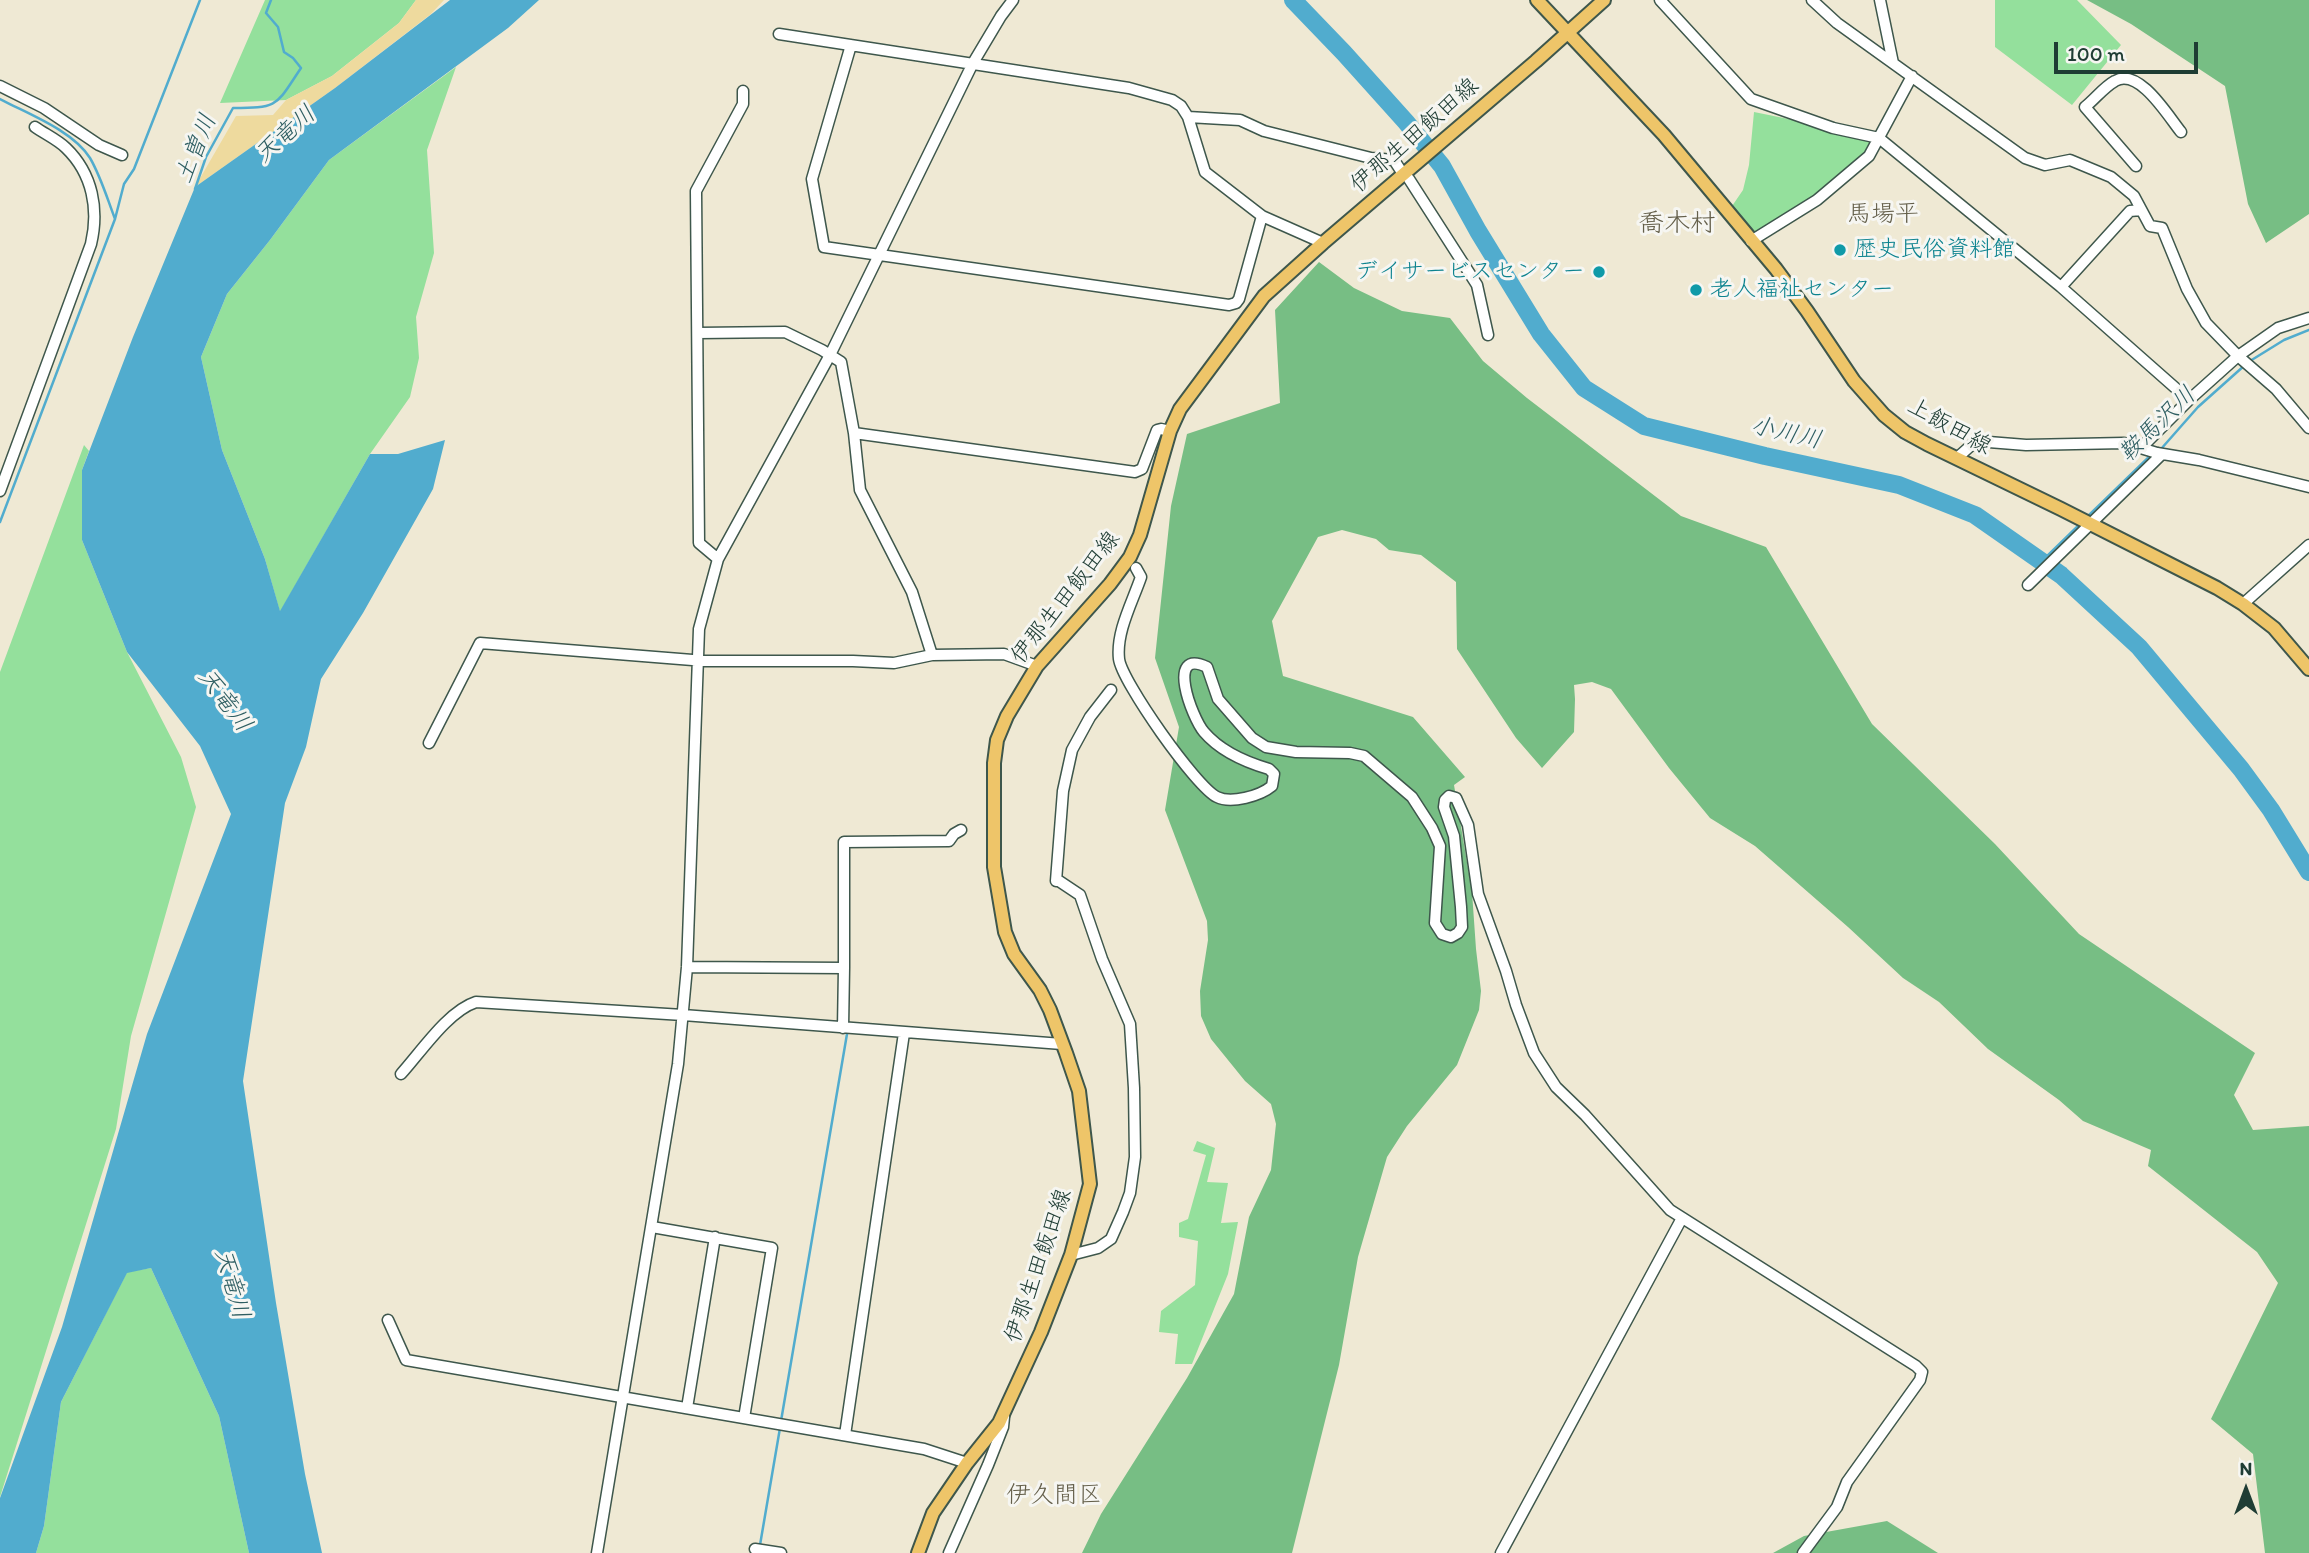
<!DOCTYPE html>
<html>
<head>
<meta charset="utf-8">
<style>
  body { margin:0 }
  #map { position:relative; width:2309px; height:1553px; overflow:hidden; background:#efe9d4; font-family:Itim,sans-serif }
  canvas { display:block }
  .north { position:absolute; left:2211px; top:1455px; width:70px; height:70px; -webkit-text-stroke:5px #f6f6f2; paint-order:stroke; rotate:0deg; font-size:19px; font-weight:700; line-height:28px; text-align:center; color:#1f3d34 }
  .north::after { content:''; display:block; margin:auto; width:24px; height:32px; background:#1f3d34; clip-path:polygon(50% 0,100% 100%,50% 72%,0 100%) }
  .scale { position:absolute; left:2054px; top:42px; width:144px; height:32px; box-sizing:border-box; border:4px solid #1f3d34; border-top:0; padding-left:9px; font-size:21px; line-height:24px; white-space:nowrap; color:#1f3d34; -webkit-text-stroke:5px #f6f6f2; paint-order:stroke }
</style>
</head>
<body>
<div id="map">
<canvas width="2309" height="1553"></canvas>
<div class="north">N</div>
<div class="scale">100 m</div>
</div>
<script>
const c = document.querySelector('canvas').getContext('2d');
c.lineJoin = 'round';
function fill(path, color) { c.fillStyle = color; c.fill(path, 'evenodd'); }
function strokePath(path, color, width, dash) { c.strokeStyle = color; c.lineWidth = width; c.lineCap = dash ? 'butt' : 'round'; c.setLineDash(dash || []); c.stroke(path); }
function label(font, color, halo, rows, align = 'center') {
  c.font = font + ' Itim,"Klee One",sans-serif'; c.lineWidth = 6; c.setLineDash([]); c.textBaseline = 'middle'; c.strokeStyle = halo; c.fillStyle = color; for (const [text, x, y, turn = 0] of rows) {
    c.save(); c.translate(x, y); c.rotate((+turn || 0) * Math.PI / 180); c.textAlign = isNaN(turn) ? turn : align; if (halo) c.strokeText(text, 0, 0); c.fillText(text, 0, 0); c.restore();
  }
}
fill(new Path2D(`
  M265 0H416L399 23 332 76 286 100 220 103Z
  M1995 0H2077L2121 45 2072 105 1995 47Z
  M456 67 427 150 434 253 416 317 419 358 410 397 370 454 280 612 265 559 222 450 201 357 227 294 270 240 329 160Z
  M1754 112 1833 128 1876 140 1851 172 1751 241 1730 209 1743 190 1749 165Z
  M84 445 89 451 82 470V540L127 652 181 757 196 807 131 1036 116 1129 0 1497V672Z
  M1197 1141 1215 1148 1207 1182 1228 1183 1221 1223 1238 1222 1228 1274 1192 1364H1175L1178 1334 1159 1332 1161 1311 1195 1285 1198 1241 1179 1237V1223L1188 1219 1206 1155 1193 1151Z
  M151 1268 219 1416 249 1553H36L44 1526 61 1402 127 1272Z`), '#94e09c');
fill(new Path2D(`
  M2087 0H2309V214L2266 243 2248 204 2225 86 2131 24Z
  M1319 262 1354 288 1402 311 1450 318 1483 361 1527 398 1681 516 1766 547 1872 724 1995 844 2079 934 2255 1053 2234 1095 2253 1130 2309 1126V1553H2265L2253 1454 2211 1419 2278 1283 2257 1252 2148 1166 2151 1150 2083 1121 2059 1100 1988 1049 1939 1002 1903 978 1848 927 1755 846 1710 818 1669 768 1611 689 1592 682 1574 685 1575 699 1574 732 1542 768 1516 738 1457 649 1456 582 1421 555 1389 550 1376 539 1342 530 1318 537 1272 621 1283 676 1413 717 1465 777 1454 785 1472 892 1476 949 1481 991 1479 1010 1457 1065 1407 1126 1387 1157 1358 1257 1339 1365 1292 1553H1082L1101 1514 1187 1378 1234 1294 1249 1217 1271 1170 1276 1124 1271 1104 1245 1081 1211 1039 1201 1016 1200 991 1208 940 1207 921 1165 810 1179 727 1155 658 1171 506 1187 434 1280 403 1275 310Z
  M1887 1521 1938 1553H1773L1804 1536Z`), '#77be84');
fill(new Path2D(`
  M416 0H444L431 14 335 88 195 187 236 116 273 115 286 100 332 76 399 23Z`), '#eeda9e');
fill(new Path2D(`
  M450 0H539L508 28 329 160 270 240 227 294 201 357 222 450 265 559 280 611 370 454H398L445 440 433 489 363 613 321 679 306 747 285 803 243 1081 276 1303 305 1474 322 1553H249L219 1416 151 1268 127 1273 61 1402 44 1526 36 1553H0V1498L62 1327 147 1034 231 814 200 746 127 652 82 540V470L133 337 195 187 335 88Z`), '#51acce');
strokePath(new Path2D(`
  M0 99C28 114 72 130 90 158 101 177 107 198 115 219
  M195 189 206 157 233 108C280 108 276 105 301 68L293 58 284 52 278 27 266 13 271 0
  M2250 361 2284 340 2309 330
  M2161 449 2198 407 2245 365
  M2086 518 2152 454
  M0 522 115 219 124 184 134 169 200 0
  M2042 561 2079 525
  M781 1421 847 1034
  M760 1545 780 1428`), '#51acce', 2.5);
strokePath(new Path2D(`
  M1293 0 1344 53 1406 122 1442 166 1478 231 1541 334 1584 388 1644 426 1765 456 1899 485 1975 515 2061 575 2139 647 2241 769 2271 810 2309 872`), '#51acce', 18);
const minor = new Path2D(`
  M1660 0 1751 99 1833 128 1879 138 2061 287 2189 400
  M1812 0 1837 23 2025 158 2045 165 2070 160 2111 177 2134 196 2150 226 2162 228 2187 289 2206 323 2238 356 2276 389 2309 428
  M1880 0 1893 63
  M779 34 1129 88 1172 100 1181 106 1188 117 1205 172 1262 216 1323 243
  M851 45 812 179 824 247 1229 305 1236 303 1239 299 1262 216
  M0 86 44 108 99 145 122 155
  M1188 117 1240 120 1264 131 1371 158 1394 160 1403 174
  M2136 166 2085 107C2095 99 2104 87 2115 81 2139 67 2168 116 2181 132
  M1409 179 1477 285 1488 335
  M1751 241 1817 200 1869 156 1912 76
  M2061 287 2130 211 2141 210
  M698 333 785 332 822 350 841 362 854 433 860 490 912 592 932 655
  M854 433 1135 472 1142 469 1157 430 1161 429 1170 431
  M2142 447 2189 400 2238 356 2278 328 2309 318
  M1957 458 1976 441 2026 445 2124 443 2157 453 2199 460 2309 487
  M0 491 91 244C99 210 93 174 66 148 58 140 45 134 35 127
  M718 559 699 543 696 191 743 104V91
  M1136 568 1141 577C1132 603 1116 632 1119 659 1122 682 1196 787 1217 797 1231 804 1260 796 1272 786L1274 774 1269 769C1245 762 1221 752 1204 732 1192 718 1165 647 1207 667L1218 699 1252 738 1266 747 1296 752 1350 753 1364 756 1412 797 1432 828 1440 846 1435 923 1442 934 1451 937 1458 933 1462 927 1461 907 1454 836 1444 807 1445 800 1449 796 1456 798 1468 825 1478 894 1506 971 1516 1005 1534 1053 1556 1087 1585 1115 1670 1210 1916 1366 1922 1372 1920 1380 1847 1482 1837 1507 1803 1553
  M2028 585 2162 454
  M2243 604 2309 545
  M429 743 480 643 705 661H853L894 663 932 655 1004 654 1037 666
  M687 967 844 968 843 1028
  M844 968V842L949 841 954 834 961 830
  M401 1074C421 1052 448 1011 476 1002L683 1015 1062 1044
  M652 1227 772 1248 744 1418
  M1071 1255 1098 1248 1111 1239 1123 1212 1130 1193 1135 1157 1134 1088 1130 1024 1102 959 1080 895 1059 881H1056L1063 791 1072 750 1090 717 1111 690
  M388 1320 406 1360 924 1449 967 1463
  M687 1408 715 1237
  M845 1435 904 1033
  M755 1549 781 1553
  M597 1553 678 1064 687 967 699 629 718 559 830 355 973 63 1001 16 1013 0
  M949 1553 988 1465 1003 1427 1004 1417
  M1501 1553 1682 1218`);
const major = new Path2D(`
  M1537 0 1664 135 1776 269 1807 311 1854 381 1884 415 1905 432 1927 444 2061 509 2217 588 2243 604 2274 628 2309 669
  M918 1553 933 1513 967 1463 999 1423 1041 1332 1071 1255 1090 1184 1079 1091 1066 1053 1050 1010 1040 990 1014 954 1005 932 994 867V763L997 740 1007 716 1037 666 1110 584 1130 557 1140 535 1170 431 1180 409 1264 296 1323 243 1536 61 1604 0`);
strokePath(minor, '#3e574c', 13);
strokePath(major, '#3e574c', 16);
strokePath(minor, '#fff', 10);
strokePath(major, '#eec569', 12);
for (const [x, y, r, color] of [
  [1840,250,7,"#0f9aa8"],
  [1599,272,7,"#0f9aa8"],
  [1696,290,7,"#0f9aa8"]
]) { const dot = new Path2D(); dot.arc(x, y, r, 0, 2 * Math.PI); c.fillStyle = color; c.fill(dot); strokePath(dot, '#f6f6f2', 2.5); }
label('23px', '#1f3d34', '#f6f6f2', [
  ["伊那生田飯田線",1415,136,-41],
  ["上飯田線",1949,427,29],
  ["伊那生田飯田線",1066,598,-52],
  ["伊那生田飯田線",1039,1266,-71]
]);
label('23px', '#0d838f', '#f6f6f2', [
  ["歴史民俗資料館",1854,250],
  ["デイサービスセンター",1585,272,"right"],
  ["老人福祉センター",1710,290]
], 'left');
label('italic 24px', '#2e5e62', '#f6f6f2', [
  ["天竜川",286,135,-42],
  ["土曽川",197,149,-68],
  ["鞍馬沢川",2158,425,-44],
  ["小川川",1786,434,13],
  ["天竜川",224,701,53],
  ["天竜川",231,1284,74]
]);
label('24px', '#645f4a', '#f6f6f2', [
  ["馬場平",1883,215],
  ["伊久間区",1054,1496]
]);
label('26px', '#645f4a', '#f6f6f2', [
  ["喬木村",1677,224]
]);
</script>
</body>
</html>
